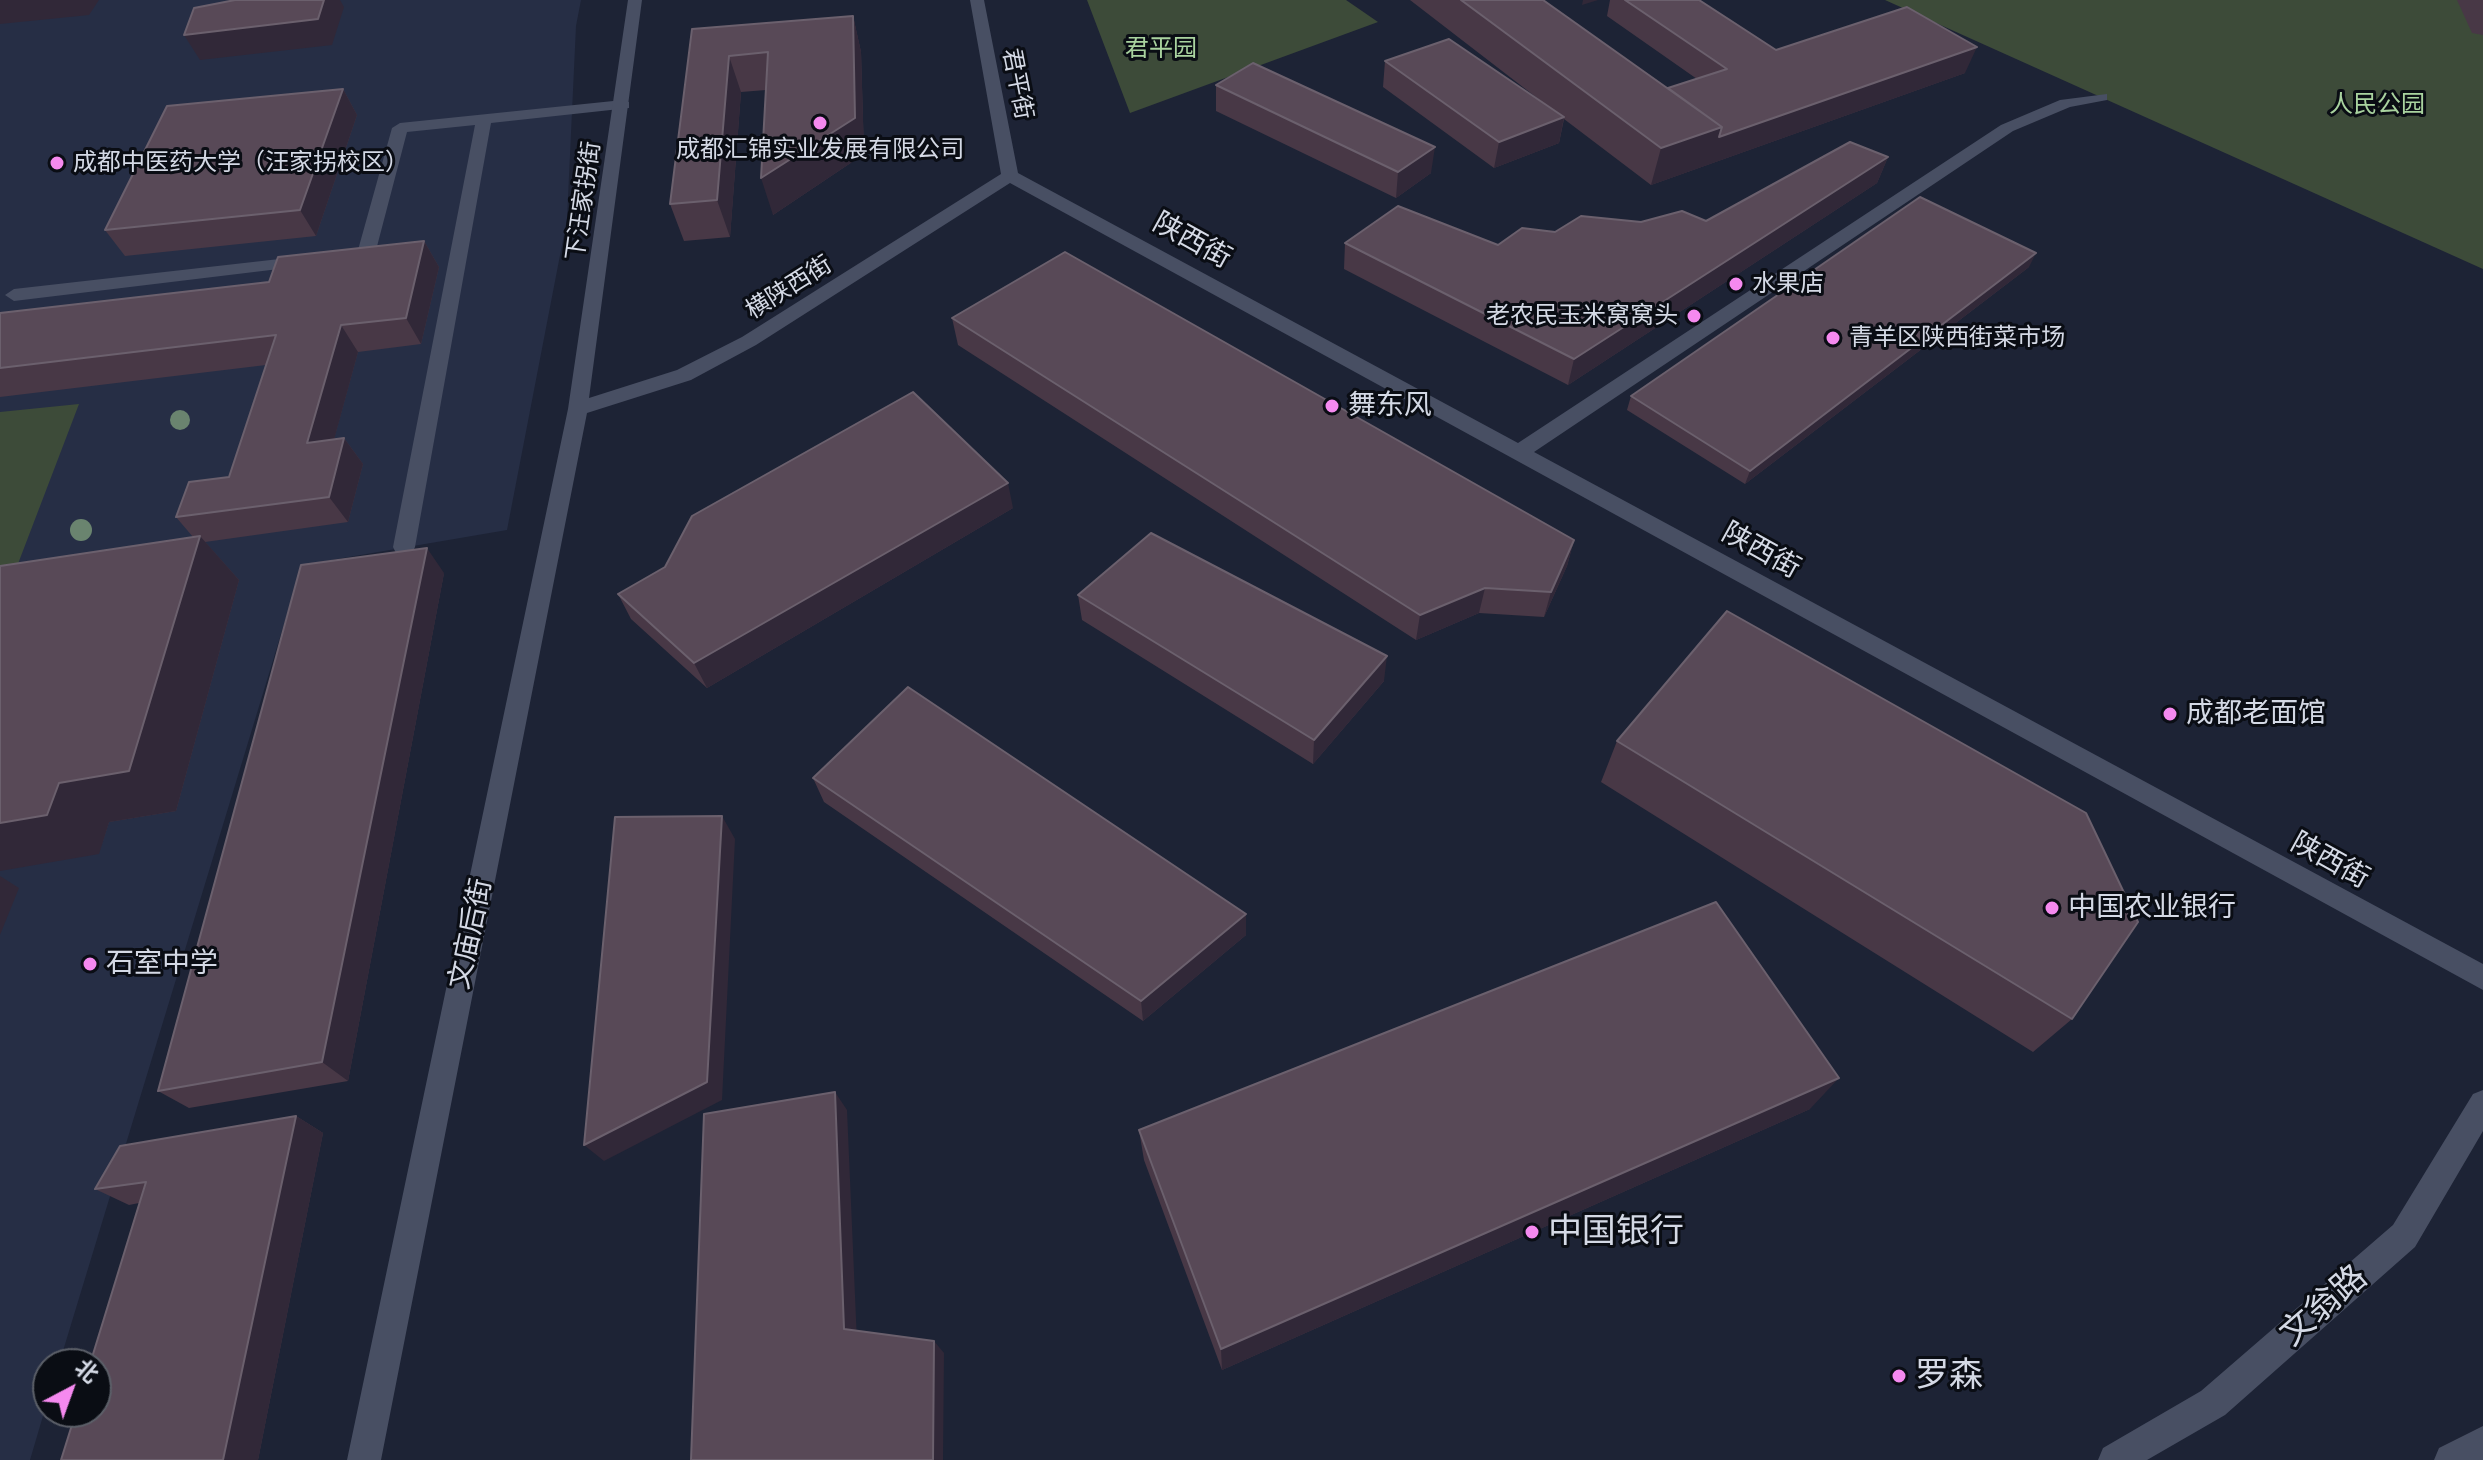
<!DOCTYPE html>
<html>
<head>
<meta charset="utf-8">
<style>
  body { margin:0 }
  #map { position:relative; width:2483px; height:1460px; overflow:hidden; background:#1d2335; font-family:Rubik,"Noto Sans SC",sans-serif }
  canvas { display:block }
  .north { position:absolute; left:32px; top:1348px; width:80px; height:80px; box-sizing:border-box; background:#0a0d14; border:2px solid #5b5f68; border-radius:50%; rotate:41deg; font-size:22px; font-weight:700; line-height:32px; text-align:center; color:#d4d9e5 }
  .north::after { content:''; display:block; margin:auto; width:28px; height:36px; background:#f589ef; clip-path:polygon(50% 0,100% 100%,50% 72%,0 100%) }
</style>
</head>
<body>
<div id="map">
<canvas width="2483" height="1460"></canvas>
<div class="north">北</div>
</div>
<script>
const c = document.querySelector('canvas').getContext('2d');
c.lineJoin = 'round';
function fill(path, color) { c.fillStyle = color; c.fill(path, 'evenodd'); }
function strokePath(path, color, width, dash) { c.strokeStyle = color; c.lineWidth = width; c.lineCap = dash ? 'butt' : 'round'; c.setLineDash(dash || []); c.stroke(path); }
function label(font, color, halo, rows, align = 'center') {
  c.font = font + ' Rubik,"Noto Sans SC",sans-serif'; c.lineWidth = 6; c.setLineDash([]); c.textBaseline = 'middle'; c.strokeStyle = halo; c.fillStyle = color; for (const [text, x, y, turn = 0] of rows) {
    c.save(); c.translate(x, y); c.rotate((+turn || 0) * Math.PI / 180); c.textAlign = isNaN(turn) ? turn : align; if (halo) c.strokeText(text, 0, 0); c.fillText(text, 0, 0); c.restore();
  }
}
fill(new Path2D(`
  M0 0H581L576 26 567 219 507 530 302 565 59 1364H48V1399L30 1460H0Z`), '#262e45');
fill(new Path2D(`
  M1087 0H1346L1378 22 1130 113Z
  M1885 0H2483V269Z
  M79 404 8 590 0 591V412Z`), '#3d4b39');
fill(new Path2D(`
  M623 100 629 102V108L491 123 415 547 412 553H396L393 547 475 125 407 132 375 254 366 259 337 261 334 257 337 253 358 250 392 128 400 123Z
  M306 256 312 257 315 261 312 265 14 301 5 295 14 289Z`), '#484f63');
fill(new Path2D(`
  M628 0H642L589 398 677 370 742 337 1001 174 970 0H984L1018 173 1518 443 2001 125 2060 100 2107 94V100L2070 107 2013 131 1534 452 2483 964V990L1010 183 756 345 691 380 587 413 381 1460H347L568 409Z`), '#484f63');
fill(new Path2D(`
  M2483 1090V1131L2415 1247 2225 1415 2147 1460H2098L2103 1448 2201 1391 2393 1225 2473 1094Z
  M2483 1426V1460H2434L2439 1448Z`), '#484f63');
c.fillStyle = '#6a846f';
for (const [x, y, r] of [
  [180,420,10],
  [81,530,11]
]) { c.beginPath(); c.arc(x, y, r, 0, 2 * Math.PI); c.fill(); }
fill(new Path2D(`
  M1410 0H1543L1668 88 1697 79 1607 16 1610 0H1699L1776 50 1965 73 1651 185 1564 119 1559 143 1494 168 1383 87 1385 61 1541 101Z
  M2457 0H2483V35L2472 33Z
  M853 16 861 52 864 154 773 215 766 90 741 92 730 237 684 241 670 204 692 29Z
  M1216 85 1431 173 1396 198 1216 111Z
  M343 89 357 115 316 236 125 256 105 230Z
  M1888 157 1877 183 1568 385 1344 269 1345 243 1498 245 1555 232 1641 222 1706 221Z
  M424 241 439 267 421 344 358 352 334 439 344 438 363 464 348 522 205 542 239 580 176 811 109 822 99 854 193 537 176 517 229 477 266 365 0 397V313L269 282Z
  M2029 267 1745 484 1627 410 1631 396Z
  M952 318 1574 540 1567 566 1544 617 1479 613 1416 640 958 345Z
  M1013 508 707 688 631 619 618 594 665 567Z
  M444 573 348 1081 189 1108 158 1091Z
  M1078 595 1384 681 1313 764 1082 620Z
  M1617 741 2072 1019 2033 1052 1601 782Z
  M813 778 1246 914V935L1143 1021 824 802Z
  M1810 1109 1222 1370 1144 1160 1139 1130Z
  M296 1116 323 1133 258 1460H61L139 1203 129 1205 95 1189Z`), '#483846');
fill(new Path2D(`
  M0 0H99L89 15 0 24Z
  M324 0H340L344 7 332 45 200 60 184 35Z
  M1583 0H1598L1582 5Z
  M853 16 861 52 864 154 773 215 761 178Z
  M1977 47 1965 73 1651 185 1661 148 1722 127Z
  M729 56 741 92 730 237 717 200Z
  M343 89 357 115 316 236 300 210Z
  M1564 117 1559 143 1494 168 1499 142Z
  M1435 147 1431 173 1396 198 1398 172Z
  M1888 157 1877 183 1568 385 1574 359Z
  M424 241 439 267 421 344 406 318Z
  M2036 253 2029 267 1745 484 1750 471Z
  M341 325 358 352 326 469 307 443Z
  M344 438 363 464 348 522 329 497Z
  M1008 483 1013 508 707 688 694 663Z
  M200 536 239 580 176 811 109 822 99 854 0 871V823Z
  M1574 540 1567 566 1544 617 1551 592Z
  M427 548 444 573 348 1081 322 1062Z
  M1485 588 1479 613 1416 640 1420 615Z
  M1387 656 1384 681 1313 764 1314 740Z
  M722 816 735 839 722 1100 604 1161 584 1145Z
  M0 876 19 888 0 935Z
  M1246 914V935L1143 1021 1141 1001Z
  M1839 1078 1810 1109 1222 1370 1221 1349Z
  M835 1092 847 1110 857 1342 844 1329Z
  M296 1116 323 1133 258 1460H223Z
  M934 1341 944 1353 943 1460H933Z`), '#312838');
const building = new Path2D(`
  M235 0H324L318 19 184 35 194 8Z
  M1461 0H1543L1722 127 1661 148Z
  M1625 0H1699L1776 50 1907 7 1977 47 1719 137 1722 127 1668 88 1727 69Z
  M853 16 855 118 761 178 768 52 729 56 717 200 670 204 692 29Z
  M1449 39 1564 117 1499 142 1385 61Z
  M1253 63 1435 147 1398 172 1216 85Z
  M343 89 300 210 105 230 167 106Z
  M1850 142 1888 157 1574 359 1345 243 1398 206 1498 245 1522 228 1555 232 1581 216 1641 222 1682 211 1706 221Z
  M1920 197 2036 253 1750 471 1631 396Z
  M424 241 406 318 341 325 307 443 344 438 329 497 176 517 189 482 229 477 276 335 0 368V313L269 282 278 257Z
  M1065 252 1574 540 1551 592 1485 588 1420 615 952 318Z
  M913 392 1008 483 694 663 618 594 665 567 692 516Z
  M1151 533 1387 656 1314 740 1078 595Z
  M200 536 129 771 59 783 47 815 0 823V566Z
  M427 548 322 1062 158 1091 301 565Z
  M1727 611 2086 813 2138 922 2072 1019 1617 741Z
  M908 687 1246 914 1141 1001 813 778Z
  M722 816 707 1082 584 1145 615 817Z
  M1716 902 1839 1078 1221 1349 1139 1130Z
  M835 1092 844 1329 934 1341 933 1460H691L704 1114Z
  M296 1116 223 1460H61L76 1412H96V1364H90L146 1182 95 1189 120 1146Z`);
fill(building, '#584957');
strokePath(building, '#6b606d', 2);
for (const [x, y, r, color] of [
  [820,123,8,"#f589ef"],
  [57,163,8,"#f589ef"],
  [1736,284,8,"#f589ef"],
  [1694,316,8,"#f589ef"],
  [1833,338,8,"#f589ef"],
  [1332,406,8,"#f589ef"],
  [2170,714,8,"#f589ef"],
  [2052,908,8,"#f589ef"],
  [90,964,8,"#f589ef"],
  [1532,1232,8,"#f589ef"],
  [1899,1376,8,"#f589ef"]
]) { const dot = new Path2D(); dot.arc(x, y, r, 0, 2 * Math.PI); c.fillStyle = color; c.fill(dot); strokePath(dot, '#0a0d14', 3); }
label('24px', '#a9d39f', '#0a0d14', [
  ["君平园",1161,49],
  ["人民公园",2377,105]
]);
label('24px', '#d4d9e5', '#0a0d14', [
  ["君平街",1017,84,79],
  ["下汪家拐街",584,201,-82],
  ["横陕西街",789,288,-32]
]);
label('24px', '#d4d9e5', '#0a0d14', [
  ["成都汇锦实业发展有限公司",820,150,"center"],
  ["成都中医药大学（汪家拐校区）",73,163],
  ["水果店",1752,284],
  ["老农民玉米窝窝头",1678,316,"right"],
  ["青羊区陕西街菜市场",1849,338]
], 'left');
label('28px', '#d4d9e5', '#0a0d14', [
  ["陕西街",1192,241,29],
  ["陕西街",1761,551,29],
  ["陕西街",2330,861,29],
  ["文庙后街",471,934,-78]
]);
label('28px', '#d4d9e5', '#0a0d14', [
  ["舞东风",1348,406],
  ["成都老面馆",2186,714],
  ["中国农业银行",2068,908],
  ["石室中学",106,964]
], 'left');
label('34px', '#d4d9e5', '#0a0d14', [
  ["中国银行",1548,1232],
  ["罗森",1915,1376]
], 'left');
label('34px', '#d4d9e5', '#0a0d14', [
  ["文翁路",2324,1306,-41]
]);
</script>
</body>
</html>
